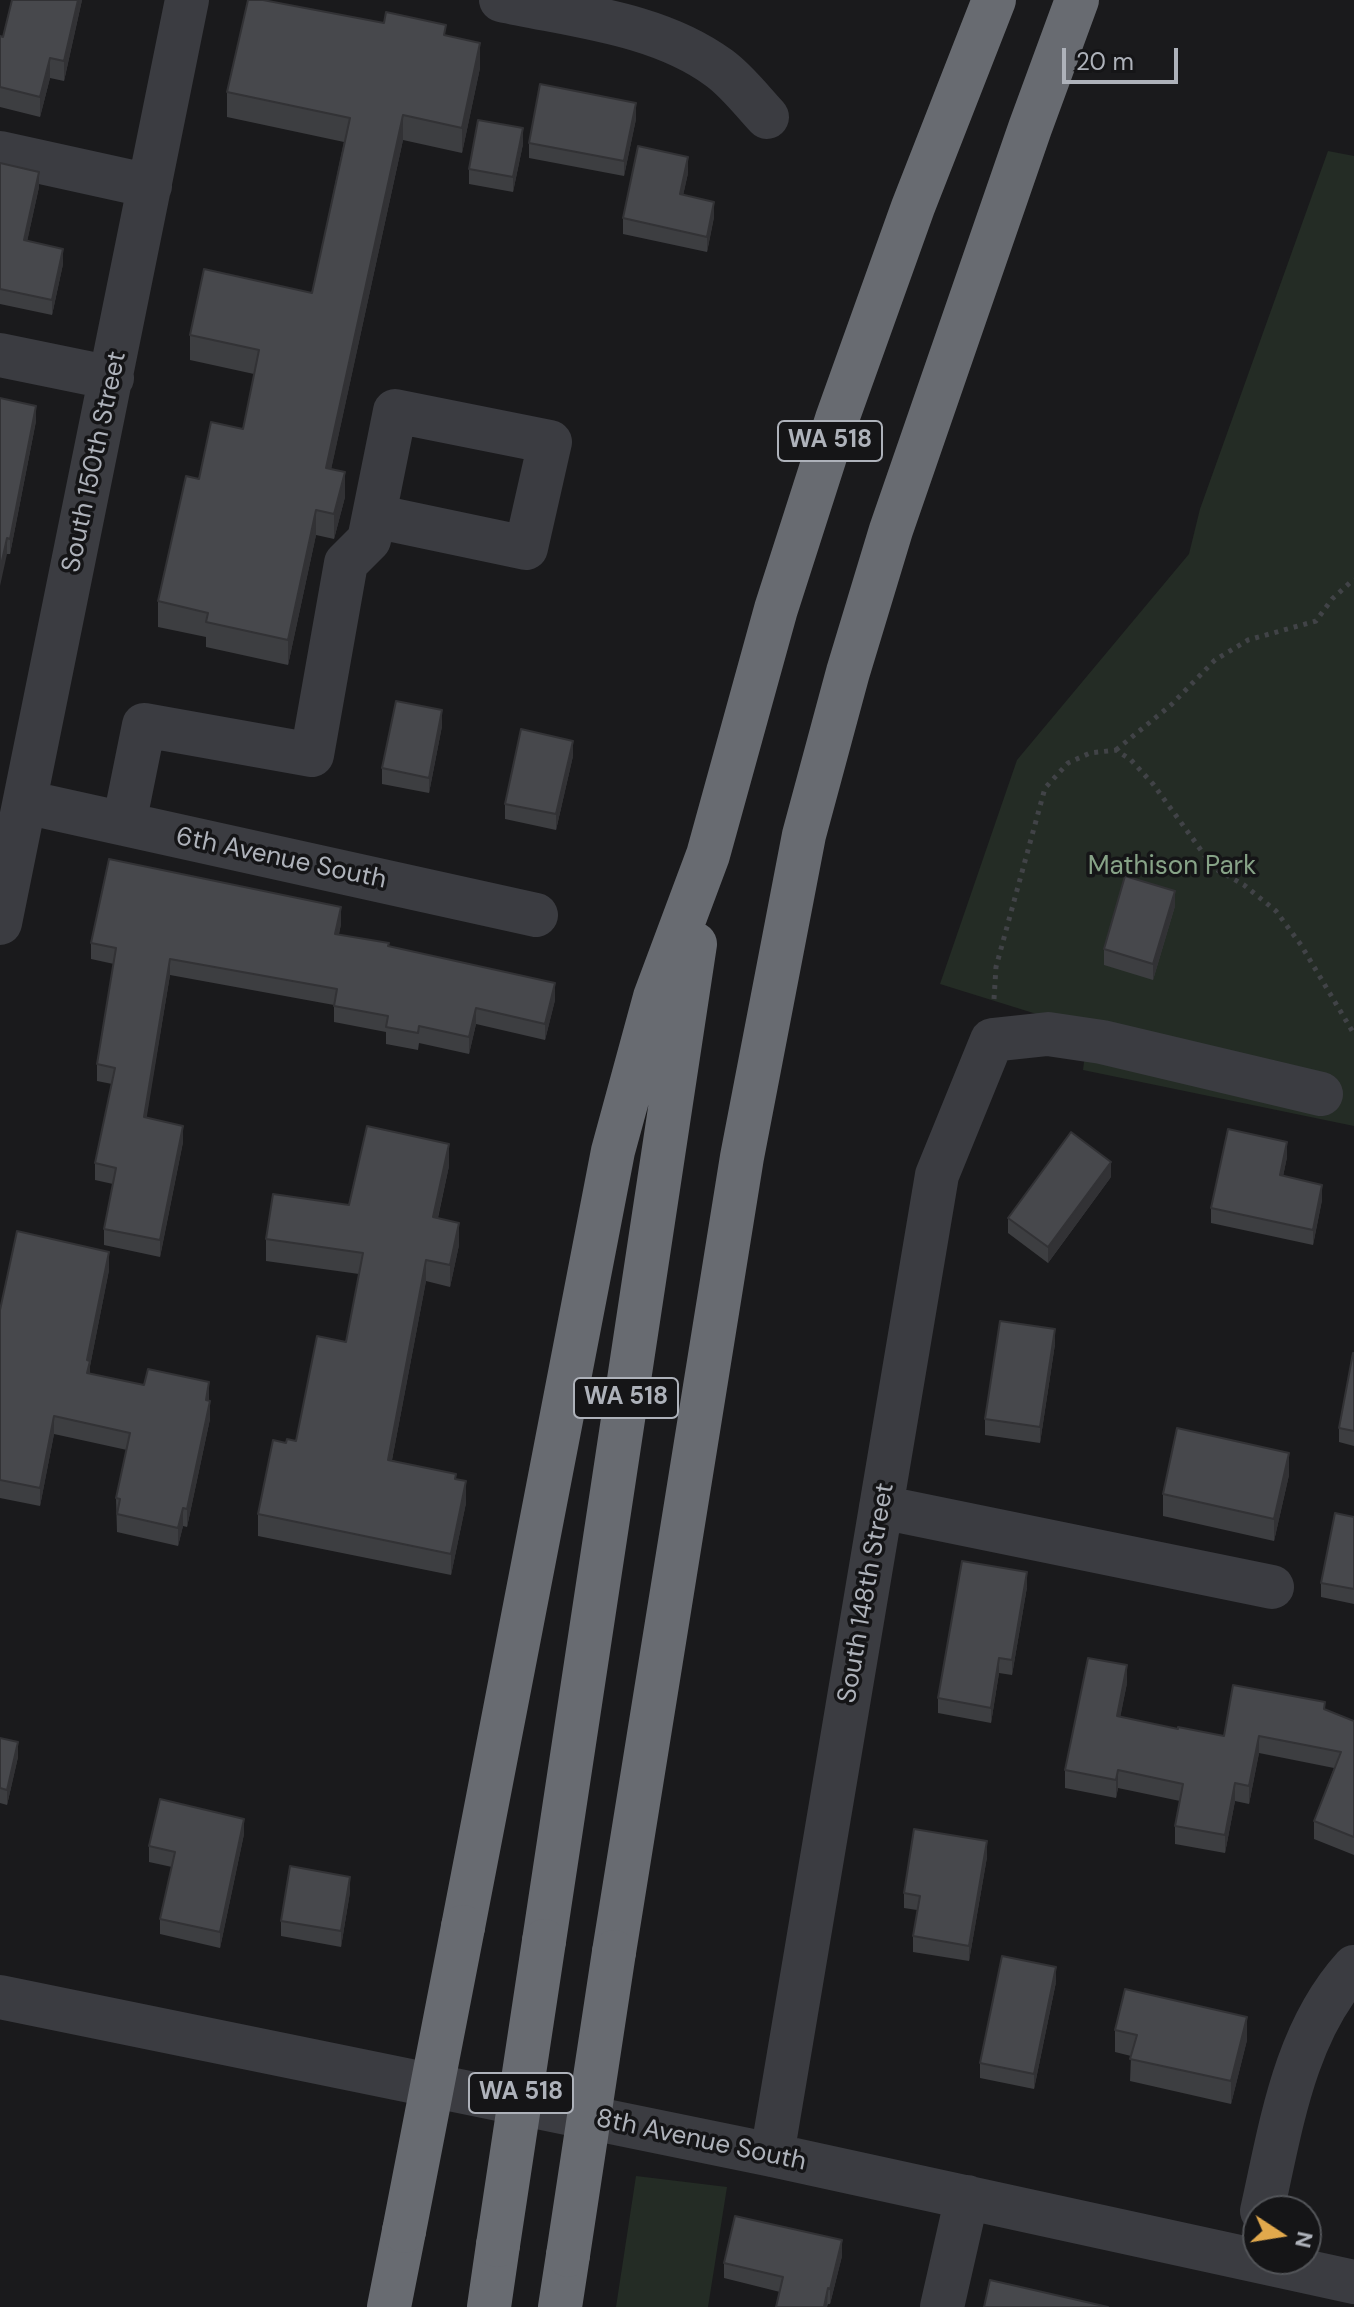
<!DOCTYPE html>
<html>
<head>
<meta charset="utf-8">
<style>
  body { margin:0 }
  #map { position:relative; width:1354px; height:2307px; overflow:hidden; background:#1a1a1c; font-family:"DM Sans",sans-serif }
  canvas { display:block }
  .north { position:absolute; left:1242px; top:2195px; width:80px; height:80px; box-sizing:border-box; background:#151517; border:2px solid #525458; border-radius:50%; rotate:102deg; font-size:22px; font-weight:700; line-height:32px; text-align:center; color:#aeb2ba }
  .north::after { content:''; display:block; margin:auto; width:28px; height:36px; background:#e2a94c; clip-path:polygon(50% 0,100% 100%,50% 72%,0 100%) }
  .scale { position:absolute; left:1062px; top:48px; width:116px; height:36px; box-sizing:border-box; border:4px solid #aeb2ba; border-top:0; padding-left:10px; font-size:24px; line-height:28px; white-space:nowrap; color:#aeb2ba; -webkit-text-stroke:6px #151517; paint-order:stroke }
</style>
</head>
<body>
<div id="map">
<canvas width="1354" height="2307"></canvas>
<div class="north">N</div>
<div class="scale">20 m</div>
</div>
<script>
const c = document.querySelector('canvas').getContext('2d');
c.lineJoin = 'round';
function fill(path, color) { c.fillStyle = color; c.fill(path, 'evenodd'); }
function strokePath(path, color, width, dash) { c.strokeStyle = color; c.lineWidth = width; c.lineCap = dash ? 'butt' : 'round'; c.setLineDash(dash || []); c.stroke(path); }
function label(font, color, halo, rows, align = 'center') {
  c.font = font + ' "DM Sans",sans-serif'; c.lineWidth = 7; c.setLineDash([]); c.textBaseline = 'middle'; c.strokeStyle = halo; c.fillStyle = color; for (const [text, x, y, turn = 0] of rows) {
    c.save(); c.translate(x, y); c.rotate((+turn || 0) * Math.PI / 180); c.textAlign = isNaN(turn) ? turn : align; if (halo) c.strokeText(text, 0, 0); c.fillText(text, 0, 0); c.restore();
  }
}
fill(new Path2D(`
  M1328 151 1354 156V1126L1083 1070 1088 1030 940 984 1017 760 1189 554 1200 509Z
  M636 2176 727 2187 708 2307H616Z`), '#242c25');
strokePath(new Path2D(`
  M1116 750 1171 705 1215 660 1248 640 1316 621 1332 599 1354 579
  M994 999 996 967 1045 788 1068 763 1090 753 1116 750 1131 760 1153 784 1214 868 1244 885 1276 911 1301 945 1354 1034`), '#414347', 5, [4, 6]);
strokePath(new Path2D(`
  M501 0C574 16 658 23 719 68 737 81 752 101 767 117
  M0 153 150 186
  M0 355 112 378
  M25 802 536 915
  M124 824 144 725 312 755 346 563 369 540 395 411 550 442 526 548 374 516
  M0 923 187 0
  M881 1507 1272 1587
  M0 1997 772 2155 1354 2282
  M772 2155 937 1175 992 1040 1048 1034 1102 1042 1321 1094
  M1262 2211C1281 2127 1294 2033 1354 1967
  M942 2307 967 2197`), '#3b3c41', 44);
strokePath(new Path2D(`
  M463 1927 613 1151 655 997 708 855 776 609 837 419 913 207 994 0
  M544 1941 695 944
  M614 1952 742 1157 804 835 848 672 891 530 1030 128 1077 0
  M389 2307 404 2231
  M489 2307 498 2245
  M560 2307 568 2255`), '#686b71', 44);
strokePath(new Path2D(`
  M404 2231 463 1927
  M498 2245 544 1941
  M568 2255 614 1952`), '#686b71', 44);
fill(new Path2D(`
  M12 0H82L64 81 50 78 40 117 0 107V36L3 37Z
  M446 36 480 68 462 153 403 140 331 469 345 497 334 539 316 535 288 665 206 647V637L158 627V601L199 479 243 429 254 374 190 360V335L312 293 344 142 227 117V92Z
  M636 119 624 176 529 158V143Z
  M523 144 513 192 469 184V169Z
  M0 163 39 187 27 241 63 264 52 315 0 304Z
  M688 173 683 195 714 217 707 252 623 234V218Z
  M0 398 36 421 10 554H7Z
  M442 726 429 793 382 784V768Z
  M573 756 556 830 505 819V804Z
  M1175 906 1153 980 1104 965V949Z
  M341 924 339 934 389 946 555 1000 545 1040 476 1024 469 1054 419 1043 418 1050 386 1044V1032L334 1022V1005L170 975 146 1118 183 1142 160 1257 104 1245V1229L113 1184 95 1180V1163L112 1084 97 1081V1064L114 964 91 959V943Z
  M1287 1157 1283 1176 1322 1200 1313 1245 1211 1223V1208Z
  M449 1166 438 1218 459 1245 450 1287 426 1281 392 1460 456 1479 466 1503 451 1575 258 1536V1514L286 1443 296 1441 346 1342 359 1274 266 1261V1239Z
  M1111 1177 1048 1263 1008 1233V1218Z
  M109 1270 90 1366V1374L209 1401 210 1419 187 1527 183 1526 178 1546 117 1532 116 1498 127 1450 54 1434 40 1506 0 1498V1310Z
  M1055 1344 1040 1443 985 1435V1419Z
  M1354 1353V1446L1339 1442V1428Z
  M1289 1475 1274 1541 1163 1516V1494Z
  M1354 1517V1604L1321 1597V1583Z
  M1027 1587 1012 1675 999 1673 991 1723 938 1713V1698Z
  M1127 1683 1120 1717 1178 1729 1224 1736 1325 1710 1354 1721V1855L1314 1839V1821L1334 1768 1259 1753 1249 1804 1235 1801 1225 1853 1175 1844V1826L1180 1801 1118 1788 1116 1798 1065 1788V1770Z
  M0 1738 18 1757 7 1805 0 1803Z
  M244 1834 220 1948 160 1934V1919L172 1867 149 1862V1846Z
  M987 1857 969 1961 913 1952V1936L917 1910 904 1908V1893Z
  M350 1892 341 1947 281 1936V1921Z
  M1056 1982 1034 2089 980 2078V2063Z
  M1115 2030 1247 2040 1231 2104 1130 2081 1131 2056 1115 2052Z
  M842 2256 830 2304H828L827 2307H776L780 2292 724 2278V2263Z`), '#3d3e41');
fill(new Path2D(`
  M78 0H82L64 81V61Z
  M480 43V68L462 153V128Z
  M50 58V78L40 117V97Z
  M636 103V119L624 176V161Z
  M403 115V140L326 493V468Z
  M523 128V144L513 192V177Z
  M688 157V173L680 210V194Z
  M39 172V187L24 256V240Z
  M714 202V217L707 252V237Z
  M63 249V264L52 315V300Z
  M36 406V421L10 554V539Z
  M345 472V497L334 539V514Z
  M316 510V535L288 665V640Z
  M7 538V554L0 586V570Z
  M442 710V726L429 793V778Z
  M573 741V756L556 830V814Z
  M1175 891V906L1153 980V964Z
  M341 907V924L335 951V934Z
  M170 959V975L144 1134V1117Z
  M555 983V1000L545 1040V1024Z
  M476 1008V1024L469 1054V1037Z
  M183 1126V1142L160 1257V1240Z
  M1287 1142V1157L1280 1191V1175Z
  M449 1144V1166L433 1239V1217Z
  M1111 1162V1177L1048 1263V1247Z
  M1322 1185V1200L1313 1245V1230Z
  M459 1223V1245L450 1287V1265Z
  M109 1252V1270L90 1366V1379L87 1391V1360Z
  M426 1260V1281L388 1481V1460Z
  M1055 1329V1344L1040 1443V1427Z
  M209 1382V1400L206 1418V1400Z
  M210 1401V1419L187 1527V1509Z
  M54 1416V1434L40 1506V1488Z
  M1289 1453V1475L1274 1541V1519Z
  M466 1481V1503L451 1575V1554Z
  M183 1508V1526L178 1546V1528Z
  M1027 1572V1587L1012 1675V1660Z
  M999 1658V1673L991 1723V1708Z
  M1127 1665V1683L1117 1734V1716Z
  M1259 1736V1753L1249 1804V1786Z
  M18 1742V1757L7 1805V1790Z
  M1118 1770V1788L1116 1798V1780Z
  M1235 1783V1801L1225 1853V1835Z
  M244 1819V1834L220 1948V1932Z
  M987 1841V1857L969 1961V1946Z
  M350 1877V1892L341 1947V1931Z
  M1056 1967V1982L1034 2089V2074Z
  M1247 2017V2040L1231 2104V2081Z
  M842 2240V2256L830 2304V2289Z
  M828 2288 827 2307H824Z`), '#323235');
const building = new Path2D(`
  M12 0H78L64 61 50 58 40 97 0 87V36L3 37Z
  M248 0H263L384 23 386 12 446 25 444 35 480 43 462 128 403 115 326 468 345 472 334 514 316 510 288 640 206 622 208 613 158 601 186 476 199 479 211 422 243 429 259 350 190 335 204 269 312 293 350 118 227 92Z
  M540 84 636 103 624 161 529 143Z
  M478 120 523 128 513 177 469 169Z
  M638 146 688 157 680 194 714 202 707 237 623 218Z
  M0 163 39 172 24 240 63 249 52 300 0 289Z
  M0 398 36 406 10 539 7 538 0 570Z
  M396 701 442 710 429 778 382 768Z
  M521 729 573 741 556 814 505 804Z
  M109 859 341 907 335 934 389 943 388 946 555 983 545 1024 476 1008 469 1037 419 1026 418 1033 386 1027 388 1016 334 1006 337 989 170 959 144 1117 183 1126 160 1240 104 1229 116 1168 95 1163 115 1068 97 1064 116 948 91 943Z
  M1125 876 1175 891 1153 964 1104 949Z
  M367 1126 449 1144 433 1217 459 1223 450 1265 426 1260 388 1460 456 1474 455 1479 466 1481 451 1554 258 1514 273 1440 286 1443 287 1439 296 1441 317 1336 346 1342 363 1253 266 1239 273 1194 349 1205Z
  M1228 1129 1287 1142 1280 1175 1322 1185 1313 1230 1211 1208Z
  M1071 1132 1111 1162 1048 1247 1008 1218Z
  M17 1231 109 1252 87 1360 90 1361 87 1373 144 1385 148 1369 209 1382 206 1400 210 1401 187 1509 183 1508 178 1528 117 1514 120 1499 116 1498 130 1433 54 1416 40 1488 0 1480V1310Z
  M1000 1321 1055 1329 1040 1427 985 1419Z
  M1353 1353H1354V1431L1339 1428Z
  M1177 1428 1289 1453 1274 1519 1163 1494Z
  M1335 1513 1354 1517V1589L1321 1583Z
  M962 1561 1027 1572 1012 1660 999 1658 991 1708 938 1698Z
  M1088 1658 1127 1665 1117 1716 1178 1729V1727L1224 1736 1233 1685 1325 1702 1324 1709 1354 1721V1837L1314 1821 1341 1752 1259 1736 1249 1786 1235 1783 1225 1835 1175 1826 1183 1784 1118 1770 1116 1780 1065 1770Z
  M0 1738 18 1742 7 1790 0 1788Z
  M160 1799 244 1819 220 1932 160 1919 175 1852 149 1846Z
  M914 1829 987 1841 969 1946 913 1936 920 1896 904 1893Z
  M290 1866 350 1877 341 1931 281 1921Z
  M1002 1956 1056 1967 1034 2074 980 2063Z
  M1125 1989 1247 2017 1231 2081 1130 2059 1137 2035 1115 2030Z
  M735 2216 842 2240 830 2289 828 2288 824 2307H776L783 2277 724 2263Z
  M990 2280 1108 2307H984Z`);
fill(building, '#47484c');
strokePath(building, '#323235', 2);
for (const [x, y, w] of [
  [830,441,104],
  [626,1398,104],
  [521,2093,104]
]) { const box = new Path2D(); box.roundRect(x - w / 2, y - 20, w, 40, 6); c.fillStyle = '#151517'; c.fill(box); strokePath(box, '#aeb2ba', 2); }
label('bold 24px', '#aeb2ba', null, [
  ["WA 518",830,441],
  ["WA 518",626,1398],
  ["WA 518",521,2093]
]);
label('26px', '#aeb2ba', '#151517', [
  ["South 150th Street",95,462,-78],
  ["6th Avenue South",281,859,12],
  ["South 148th Street",867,1593,-80],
  ["8th Avenue South",701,2141,12]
]);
label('26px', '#87a387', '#151517', [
  ["Mathison Park",1172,867]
]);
</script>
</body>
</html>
